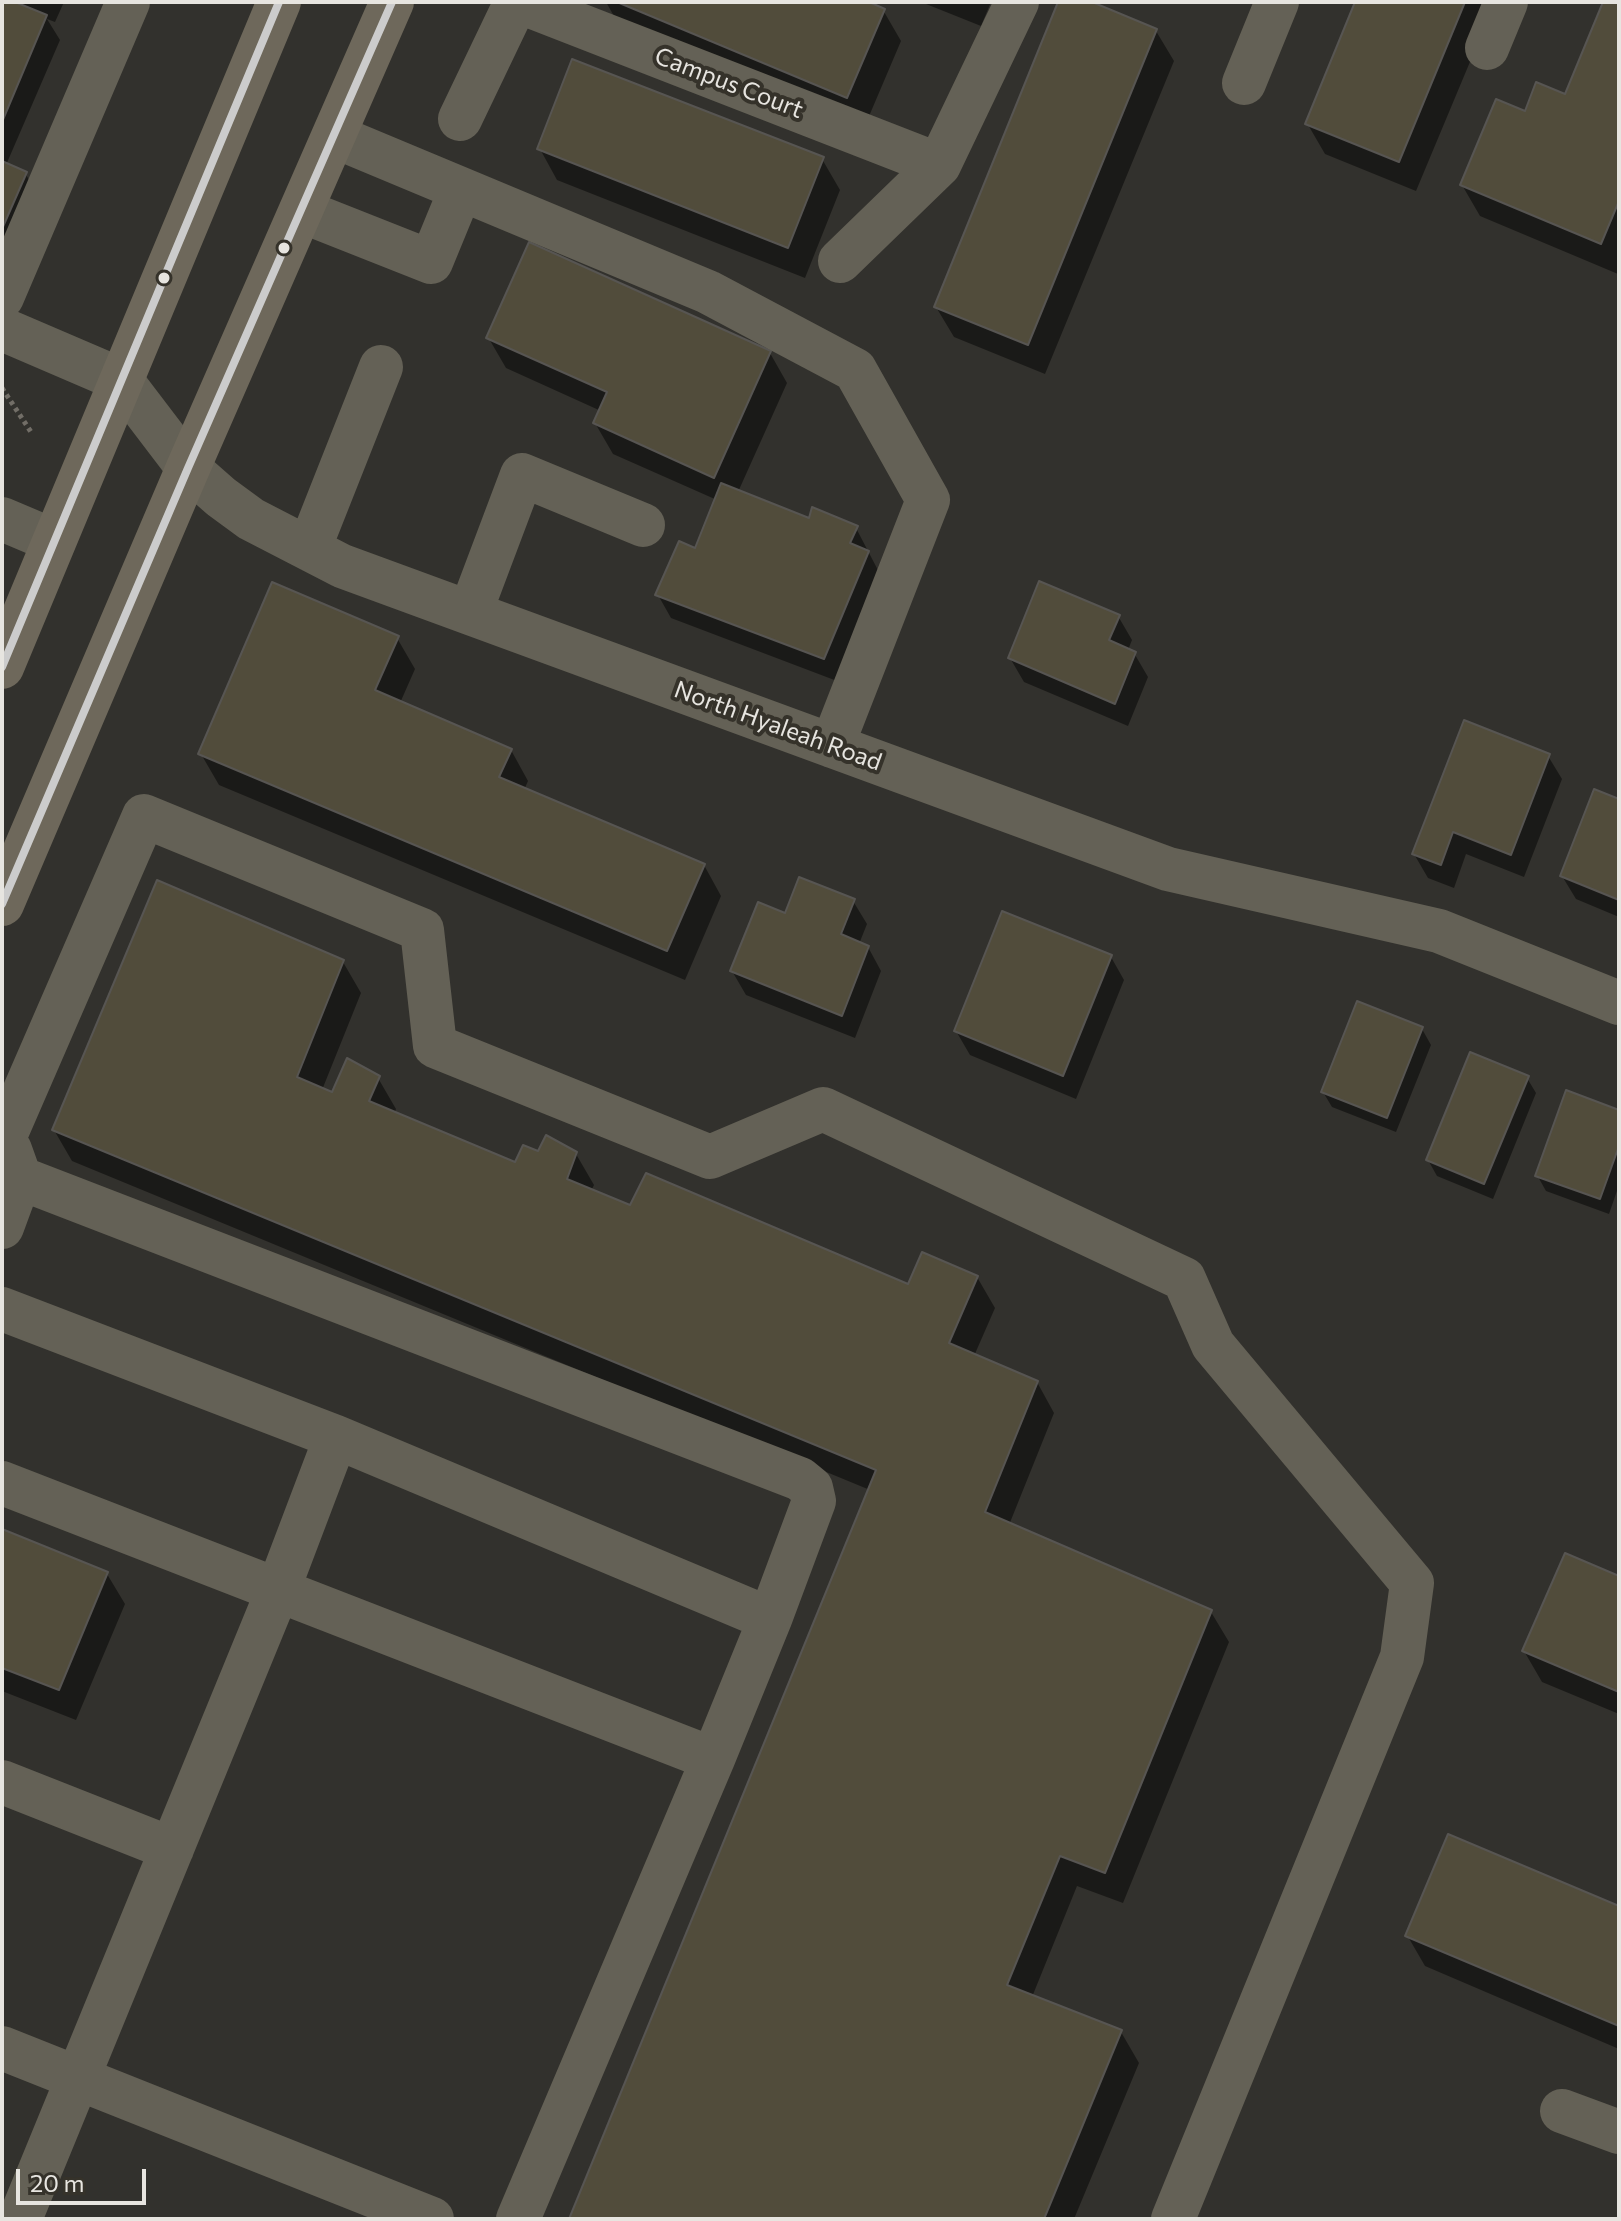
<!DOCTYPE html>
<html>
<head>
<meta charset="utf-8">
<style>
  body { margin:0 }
  #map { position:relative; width:1621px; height:2221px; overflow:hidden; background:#32312d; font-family:Commissioner,sans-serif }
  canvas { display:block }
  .frame { position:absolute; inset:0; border:4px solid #e7e5e0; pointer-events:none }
  .scale { position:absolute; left:16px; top:2169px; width:130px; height:36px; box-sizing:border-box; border:4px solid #e7e5e0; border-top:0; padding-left:10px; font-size:24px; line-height:28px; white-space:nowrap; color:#e7e5e0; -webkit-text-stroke:6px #35322a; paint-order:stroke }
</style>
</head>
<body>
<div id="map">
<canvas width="1621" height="2221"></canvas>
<div class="frame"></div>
<div class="scale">20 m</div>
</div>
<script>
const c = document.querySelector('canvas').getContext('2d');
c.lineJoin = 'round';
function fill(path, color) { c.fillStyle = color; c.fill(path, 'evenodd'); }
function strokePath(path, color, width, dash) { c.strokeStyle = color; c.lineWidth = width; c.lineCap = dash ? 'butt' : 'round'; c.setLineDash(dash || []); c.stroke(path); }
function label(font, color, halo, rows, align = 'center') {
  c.font = font + ' Commissioner,sans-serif'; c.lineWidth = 8; c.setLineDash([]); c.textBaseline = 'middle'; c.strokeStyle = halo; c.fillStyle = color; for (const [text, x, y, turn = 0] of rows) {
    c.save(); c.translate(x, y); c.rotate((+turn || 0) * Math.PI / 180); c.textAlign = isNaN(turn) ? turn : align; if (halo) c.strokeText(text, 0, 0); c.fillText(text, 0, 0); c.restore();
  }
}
fill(new Path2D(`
  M2 2H64L55 22 47 19 60 40 6 165 25 173 39 197 2 283Z
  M606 2H864L883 10 901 41 864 128 619 25Z
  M921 2H991L981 26Z
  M1061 2H1087L1156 31 1174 61 1045 374 954 337 936 307Z
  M1357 2H1495L1416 191 1325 154 1307 123Z
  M1606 2H1619L1618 274 1480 216 1462 185 1526 113 1566 97Z
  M540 149 822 159 840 190 805 278 557 180Z
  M488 337 770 353 787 383 738 492 810 521 856 528 881 576 837 681 671 618 658 595 696 551 717 500 613 454 595 423 601 411 506 368Z
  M1118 616 1132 640 1128 650 1134 653 1148 677 1128 726 1024 682 1010 658Z
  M397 638 415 669 400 703 511 750 528 781 524 790 704 865 721 896 685 980 219 785 201 754Z
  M1548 756 1562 779 1524 877 1466 854 1454 888 1428 878 1414 854Z
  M1619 802V917L1576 899 1562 876Z
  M853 901 867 924 859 944 868 947 881 971 855 1038 746 995 732 971 786 916Z
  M1111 957 1124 980 1076 1099 970 1055 956 1031Z
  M343 962 361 993 322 1090 333 1095 378 1078 396 1109 394 1114 516 1164 539 1154H576L594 1185 591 1191 631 1208 909 1287 977 1277 995 1308 974 1356 1037 1382 1054 1413 1009 1525 1211 1612 1229 1642 1123 1903 1077 1886 1032 1997 1121 2032 1139 2063 1074 2219H571L870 1490 72 1161 54 1130Z
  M1422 1029 1431 1045 1396 1132 1332 1107 1323 1092Z
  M1527 1078 1536 1093 1493 1199 1437 1176 1428 1160Z
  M1619 1112V1185L1609 1214 1546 1191 1537 1175Z
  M2 1531 107 1574 125 1604 76 1720 2 1691Z
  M1619 1578V1714L1542 1682 1524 1651Z
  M1619 1908V2049L1425 1966 1407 1935Z`), '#0007');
const building = new Path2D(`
  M2 2H15L47 15 2 122Z
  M617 2H869L885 9 847 98Z
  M1058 2H1092L1157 29 1028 345 934 307Z
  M1355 2H1465L1399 162 1305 124Z
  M1603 2H1619V201L1601 244 1460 185 1496 99 1525 111 1536 82 1565 94Z
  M572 59 824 157 788 248 537 149Z
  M2 161 27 172 2 229Z
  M529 242 771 351 714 478 593 423 607 392 486 338Z
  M721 483 809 518 812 507 858 526 850 543 869 551 824 659 655 595 679 541 695 548Z
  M1039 581 1120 615 1109 640 1136 652 1115 704 1008 658Z
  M272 582 399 636 375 690 512 749 499 777 705 864 667 951 198 754Z
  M1464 720 1550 754 1511 855 1453 832 1441 865 1412 854Z
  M1594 789 1619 799V900L1560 876Z
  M799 877 855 899 841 934 869 946 842 1016 730 971 758 902 785 913Z
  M157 880 344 960 297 1077 332 1092 347 1058 380 1076 369 1101 515 1162 523 1145 538 1151 546 1135 577 1152 567 1179 630 1205 646 1173 908 1284 922 1252 978 1276 949 1343 1038 1381 985 1512 1212 1610 1105 1873 1060 1856 1007 1985 1122 2030 1044 2219H569L876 1470 52 1130Z
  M1002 911 1112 955 1063 1076 954 1031Z
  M1357 1001 1423 1027 1387 1118 1321 1092Z
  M1470 1052 1529 1076 1484 1184 1426 1160Z
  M1566 1090 1619 1110V1146L1600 1199 1535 1176Z
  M2 1529 108 1572 59 1690 2 1668Z
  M1565 1553 1619 1576V1692L1522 1651Z
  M1448 1834 1619 1906V2026L1405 1936Z`);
fill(building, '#514c3b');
strokePath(building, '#575552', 2);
strokePath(new Path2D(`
  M2 388 31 432`), '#726e67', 5, [4, 4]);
strokePath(new Path2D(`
  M520 2 939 165
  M1487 48 1506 2
  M1244 83 1277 2
  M460 119 516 2
  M334 136 708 292 855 370 928 500 832 746
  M302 211 431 262 461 189
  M840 261 939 165 1017 2
  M2 297 128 2
  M2 329 121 380 188 468 221 497 251 519 342 566 1168 869 1439 931 1619 1003
  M2 519 54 541
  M309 549 381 367
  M470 613 522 475 643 525
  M2 1135 5 1136 144 816 422 930 435 1046 710 1157 823 1109 1184 1279 1213 1345 1412 1583 1402 1657 1173 2219
  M20 1178 800 1479 811 1488 814 1501 770 1619
  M2 1227 20 1178 10 1150
  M2 1309 336 1437 770 1619 713 1759
  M2 1483 713 1759 518 2219
  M2 1782 172 1849
  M2 2048 432 2219
  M1562 2111 1619 2132
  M20 2219 278 1590 336 1437`), '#646156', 44);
strokePath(new Path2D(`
  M2 667 279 2
  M2 904 188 468 392 2`), '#6e685b', 44);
strokePath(new Path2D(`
  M2 667 279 2
  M2 904 188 468 392 2`), '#ccc', 8);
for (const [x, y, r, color] of [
  [284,248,7,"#e7e5e0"],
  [164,278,7,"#e7e5e0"]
]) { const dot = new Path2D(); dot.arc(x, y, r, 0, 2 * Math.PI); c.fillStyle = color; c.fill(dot); strokePath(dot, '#35322a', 3); }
label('24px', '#e7e5e0', '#35322a', [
  ["Campus Court",729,83,21],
  ["North Hyaleah Road",778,726,20]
]);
</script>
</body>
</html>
